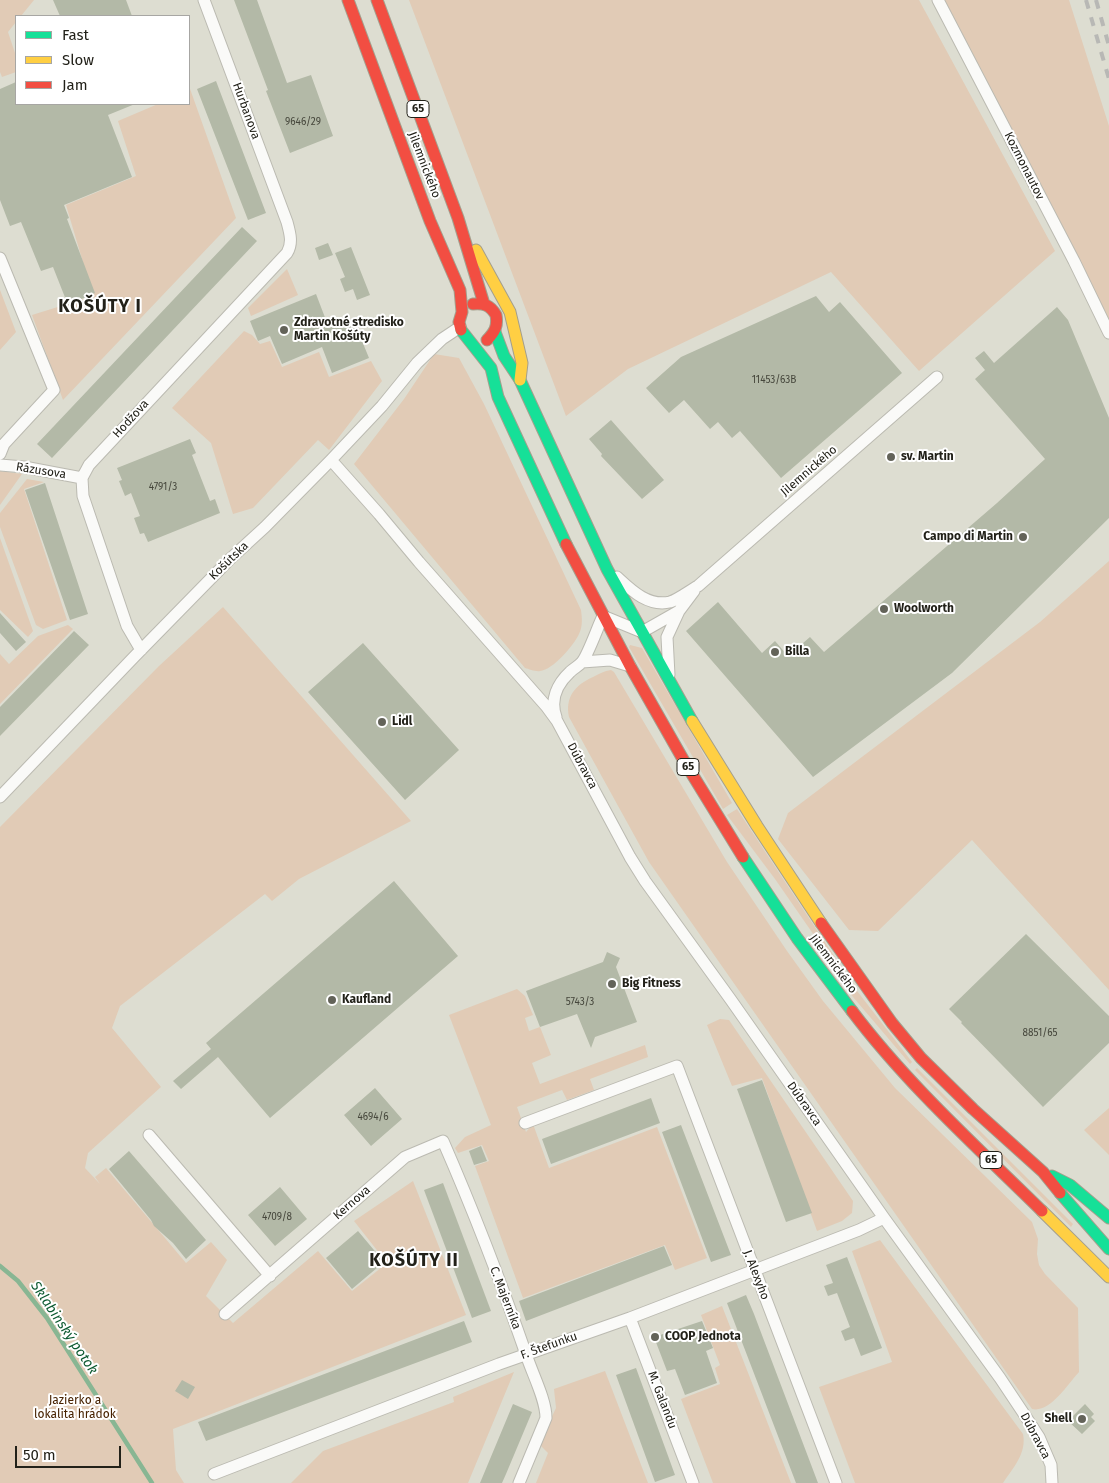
<!DOCTYPE html>
<html>
<head>
<meta charset="utf-8">
<style>
  body { margin:0 }
  #map { position:relative; width:1109px; height:1483px; overflow:hidden; background:#ddddd1; font-family:"Fira Sans",sans-serif }
  canvas { display:block }
  .legend { position:absolute; left:15px; top:15px; width:175px; height:90px; box-sizing:border-box; background:#fff; border:1px solid #a7a6a3; margin:0; padding:6px 9px; list-style:none; font-size:15px; color:#222119 }
  .legend li { display:flex; align-items:center; gap:10px; height:25px }
  .legend b { width:25px; border:1px solid #a7a6a3 }
  .scale { position:absolute; left:15px; top:1446px; width:106px; height:22px; box-sizing:border-box; border:2px solid #222119; border-top:0; padding-left:6px; font-size:15px; line-height:18px; white-space:nowrap; color:#222119; -webkit-text-stroke:4px #fff; paint-order:stroke }
</style>
</head>
<body>
<div id="map">
<canvas width="1109" height="1483"></canvas>
<ul class="legend">
<li><b style="height:6px;background:#16e098"></b>Fast</li>
<li><b style="height:6px;background:#ffcf43"></b>Slow</li>
<li><b style="height:6px;background:#f24e42"></b>Jam</li>
</ul>
<div class="scale">50 m</div>
</div>
<script>
const c = document.querySelector('canvas').getContext('2d');
c.lineJoin = 'round';
function fill(path, color) { c.fillStyle = color; c.fill(path, 'evenodd'); }
function strokePath(path, color, width, dash) { c.strokeStyle = color; c.lineWidth = width; c.lineCap = dash ? 'butt' : 'round'; c.setLineDash(dash || []); c.stroke(path); }
function label(font, color, halo, rows, align = 'center') {
  c.font = font + ' "Fira Sans",sans-serif'; c.lineWidth = 4; c.setLineDash([]); c.textBaseline = 'middle'; c.strokeStyle = halo; c.fillStyle = color; for (const [text, x, y, turn = 0] of rows) {
    c.save(); c.translate(x, y); c.rotate((+turn || 0) * Math.PI / 180); c.textAlign = isNaN(turn) ? turn : align; if (halo) c.strokeText(text, 0, 0); c.fillText(text, 0, 0); c.restore();
  }
}
fill(new Path2D(`
  M0 0H34L21 16H16V22L8 32 16 56V72L2 77 0 72Z
  M409 0H919L1055 251 919 371 831 272 628 369 566 416Z
  M942 0H1069L1109 126V320Z
  M189 86 236 218 63 400 32 315 93 296 66 205 136 176 118 121 158 104H189Z
  M287 269 298 295 251 316 248 308Z
  M0 290 16 332 0 350Z
  M244 331 252 335 260 344 270 341 282 367 319 352 329 377 371 361 382 381 329 450 318 440 253 508 233 514 211 443 172 408Z
  M434 354 459 358 484 404 581 610C582 618 583 626 579 634 574 645 553 670 540 671 536 672 529 669 525 668L354 464 404 399Z
  M0 471 22 474 0 505Z
  M27 479 44 482 24 489 67 620 43 629 36 625 0 527V513Z
  M0 538 33 631 28 637 0 610Z
  M1109 561V990L972 840 878 931 849 930 778 839 788 813 1040 622Z
  M223 607 411 821 299 879 272 901 265 894 120 1006 112 1028 161 1087 88 1153 85 1168 100 1184 95 1177 106 1168 186 1263 211 1242 227 1260 206 1296 233 1323 318 1251 352 1291 387 1263 354 1221 413 1181 466 1315 173 1429 176 1470 184 1483H0V827L159 666Z
  M68 625 73 629 0 704V654L9 664 38 636Z
  M630 645 642 648 732 803 723 809 629 647Z
  M611 670 614 672 727 862 787 951 823 1001 895 1088 1032 1222 1038 1239 1037 1254 1039 1265 1045 1274 1078 1308 1079 1372C1067 1385 1050 1413 1032 1409L649 862 569 717C565 697 575 685 593 677 599 674 604 671 611 670Z
  M737 809 844 971 834 964 775 879 727 815Z
  M844 983 854 987 912 1062 910 1064 842 984Z
  M517 989 525 996 533 1015 525 1018 529 1031 540 1027 551 1055 532 1063 540 1084 645 1045 648 1057 590 1079 594 1090 567 1100 562 1090 517 1107 526 1132 533 1124 549 1168 657 1127 707 1258 675 1270 665 1245 523 1298 475 1166 489 1161 482 1145 458 1153 455 1148 465 1137 491 1125 449 1015Z
  M720 1019 729 1020 853 1201 852 1213 842 1221 817 1231 762 1078 732 1086 707 1025Z
  M917 1068 1073 1224 1071 1227 915 1070Z
  M1109 1108V1155L1084 1130Z
  M880 1240 1023 1434C1027 1453 1013 1468 1003 1483H855L819 1387 892 1362 852 1251Z
  M722 1306 791 1483H713L681 1399 720 1384 715 1368 720 1365 701 1315Z
  M605 1371 648 1483H536L548 1453 539 1444 556 1408 554 1389Z
  M514 1372 468 1483H291L323 1451 454 1402 453 1397Z`), '#e1cbb6');
strokePath(new Path2D(`
  M0 1266 18 1281 47 1318 152 1483`), '#88b693', 4.5);
fill(new Path2D(`
  M53 0H126L132 16H60Z
  M234 0H257L287 83 311 75 333 136 290 153 266 91 268 90Z
  M216 81 266 213 248 220 197 89Z
  M16 82V104H135L108 115 132 177 64 205 69 218 67 219 95 293 68 305 53 267 41 271 21 222 10 226 0 200V89Z
  M242 227 257 241 52 458 37 444Z
  M328 243 333 255 319 260 315 248Z
  M351 247 370 295 357 300 353 289 345 292 340 279 345 277 335 253Z
  M316 294 329 328 353 319 369 358 332 373 322 347 282 364 270 336 258 341 250 321Z
  M816 296 829 312 840 302 902 373 781 478 740 431 732 438 718 422 710 429 684 400 669 413 646 388 681 357Z
  M1057 307 1068 320 1109 418V518L952 673 813 777 686 631 718 602 762 653 775 641 788 656 810 637 824 652 997 503 1045 459 975 379 985 370 975 358 984 351 994 363Z
  M611 420 664 480 642 499 601 456 602 454 589 439Z
  M190 439 196 453 192 455 210 501 215 499 220 513 148 542 144 533 140 534 134 518 140 516 131 493 125 496 119 481 122 480 117 468Z
  M45 483 88 614 70 620 25 490Z
  M0 613 26 642 16 651 0 633Z
  M74 631 89 645 0 736V707Z
  M363 643 459 750 405 800 308 692Z
  M394 881 458 956 270 1118 218 1057 181 1089 173 1081 211 1049 206 1043Z
  M1026 934 1109 1016V1043L1043 1107 961 1023 962 1022 949 1009Z
  M607 952 620 958 616 967 637 1022 595 1037 591 1048 577 1014 540 1027 526 991 603 962Z
  M762 1080 812 1213 786 1222 737 1089Z
  M375 1088 402 1119 371 1146 344 1115Z
  M651 1098 660 1123 551 1164 542 1139Z
  M681 1125 731 1255 711 1262 662 1132Z
  M481 1146 487 1161 474 1165 469 1151Z
  M129 1151 206 1240 186 1259 173 1243 154 1226 151 1220 109 1169Z
  M443 1183 491 1311 472 1318 424 1190Z
  M280 1187 307 1219 275 1246 248 1215Z
  M358 1231 384 1262 352 1289 326 1258Z
  M664 1246 672 1265 526 1321 519 1301Z
  M847 1257 882 1348 861 1356 854 1338 845 1341 841 1331 850 1327 837 1293 828 1296 824 1286 833 1283 826 1265Z
  M746 1295 754 1314 818 1483H796L727 1303Z
  M464 1321 472 1342 206 1441 198 1422Z
  M702 1321 713 1348 706 1351 717 1383 685 1395 675 1369 667 1371 654 1337Z
  M636 1368 675 1475 655 1482 616 1375Z
  M182 1380 195 1387 188 1399 175 1391Z
  M513 1404 532 1412 506 1474 502 1483H480Z
  M1085 1404 1094 1414 1091 1417 1095 1421 1082 1434 1068 1421Z`), '#b3b9a7');
const street = new Path2D(`
  M938 0 1074 261 1109 333
  M0 258 54 390 4 444 0 454
  M331 460 379 514 419 562 546 706 557 721 630 857 645 881 731 1000 884 1218 1000 1378 1024 1414 1039 1437 1051 1465 1052 1483
  M0 465 24 467 82 478
  M617 577C631 590 648 607 670 602 679 599 689 591 698 586L937 377
  M141 650 127 626 83 496 82 478 89 465 287 253C293 243 290 233 287 222L204 0
  M582 662 610 660 630 666
  M669 675 667 637 679 611 694 591
  M556 717C550 700 557 684 570 672 574 668 579 666 582 662 588 655 598 626 603 616L642 632 679 611
  M0 797 134 657 230 559 265 527 331 460 382 406 417 363 442 339 460 327
  M525 1123 677 1066 836 1483
  M149 1135 270 1276
  M225 1314 405 1157 443 1141C474 1212 502 1285 527 1357 533 1375 546 1400 546 1418L519 1483
  M630 1318 693 1483
  M214 1474 499 1364 630 1318 859 1230 884 1218`);
const fast = new Path2D(`
  M461 330 491 368 498 397 566 544
  M495 332 504 356 520 380 607 569 692 721
  M743 857 797 938 852 1011
  M1052 1176 1070 1185 1109 1218
  M1060 1193 1109 1249`);
const slow = new Path2D(`
  M476 250 510 312 522 363 520 380
  M692 721 757 826 821 923
  M1042 1211 1109 1277`);
const jam = new Path2D(`
  M348 0 430 221 460 290 462 312 459 322 461 330
  M377 0 458 218 484 304
  M473 304C484 303 490 305 496 315 498 326 495 332 487 340
  M566 544 630 666 684 761 743 857
  M821 923 892 1023 921 1058 973 1109 1043 1172 1060 1193
  M852 1011C907 1084 977 1147 1042 1211`);
strokePath(street, '#bbbab1', 13);
strokePath(fast, '#a49f8d', 13);
strokePath(slow, '#a49f8d', 13);
strokePath(jam, '#a49f8d', 13);
strokePath(street, '#fafaf8', 11);
strokePath(fast, '#16e098', 11);
strokePath(slow, '#ffcf43', 11);
strokePath(jam, '#f24e42', 11);
strokePath(new Path2D(`
  M1086 0 1109 79
  M1096 0 1109 46`), '#b8b8b5', 4, [9, 9]);
for (const [x, y, r, color] of [
  [284,330,5,"#636359"],
  [891,457,5,"#636359"],
  [1023,537,5,"#636359"],
  [884,609,5,"#636359"],
  [775,652,5,"#636359"],
  [382,722,5,"#636359"],
  [612,984,5,"#636359"],
  [332,1000,5,"#636359"],
  [655,1337,5,"#636359"],
  [1082,1419,5,"#636359"]
]) { const dot = new Path2D(); dot.arc(x, y, r, 0, 2 * Math.PI); c.fillStyle = color; c.fill(dot); strokePath(dot, '#fff', 2); }
label('10px', '#46473c', null, [
  ["9646/29",303,122],
  ["11453/63B",774,380],
  ["4791/3",163,487],
  ["5743/3",580,1002],
  ["8851/65",1040,1033],
  ["4694/6",373,1117],
  ["4709/8",277,1217]
]);
for (const [x, y, w] of [
  [418,109,22],
  [688,767,22],
  [991,1160,22]
]) { const box = new Path2D(); box.roundRect(x - w / 2, y - 8.5, w, 17, 4); c.fillStyle = '#fff'; c.fill(box); strokePath(box, '#222119', 1); }
label('bold 11px', '#222119', null, [
  ["65",418,109],
  ["65",688,767],
  ["65",991,1160]
]);
label('12px', '#222119', '#fff', [
  ["Hurbanova",246,111,70],
  ["Jilemnického",424,165,69],
  ["Kozmonautov",1024,166,63],
  ["Hodžova",131,419,-48],
  ["Rázusova",41,471,9],
  ["Jilemnického",809,471,-41],
  ["Košútska",229,561,-44],
  ["Dúbravca",582,766,62],
  ["Jilemnického",833,964,53],
  ["Dúbravca",804,1104,55],
  ["Kernova",352,1203,-41],
  ["J. Alexyho",756,1275,69],
  ["C. Majerníka",505,1298,69],
  ["F. Štefunku",549,1346,-20],
  ["M. Galandu",662,1400,69],
  ["Dúbravca",1035,1436,62]
]);
label('bold 12px', '#222119', '#fff', [
  ["Zdravotné stredisko",294,323],
  ["Martin Košúty",294,337],
  ["sv. Martin",901,457],
  ["Campo di Martin",1013,537,"right"],
  ["Woolworth",894,609],
  ["Billa",785,652],
  ["Lidl",392,722],
  ["Big Fitness",622,984],
  ["Kaufland",342,1000],
  ["COOP Jednota",665,1337],
  ["Shell",1072,1419,"right"]
], 'left');
label('12px', '#472200', '#fff', [
  ["Jazierko a",75,1401],
  ["lokalita hrádok",75,1415]
]);
label('italic 14px', '#0c5930', '#fff', [
  ["Sklabinský potok",64,1328,56]
]);
c.letterSpacing = '1px';
label('bold 18px', '#222119', '#fff', [
  ["KOŠÚTY I",100,307],
  ["KOŠÚTY II",414,1261]
]);
c.letterSpacing = '0px';
</script>
</body>
</html>
